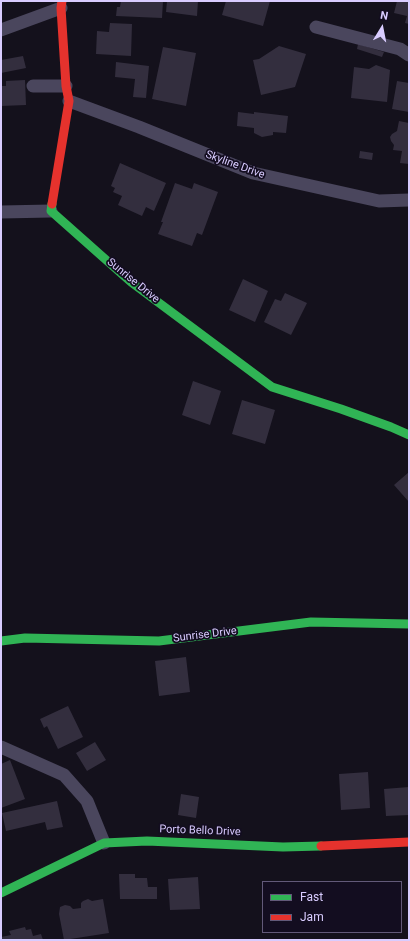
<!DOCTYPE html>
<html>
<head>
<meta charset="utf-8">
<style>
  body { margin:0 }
  #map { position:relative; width:410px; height:941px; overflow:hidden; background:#14111c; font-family:Roboto,sans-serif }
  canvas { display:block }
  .frame { position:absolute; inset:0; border:2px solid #d9ccff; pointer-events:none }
  .legend { position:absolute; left:262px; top:881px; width:140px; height:52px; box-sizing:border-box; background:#130d20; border:1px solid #625979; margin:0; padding:5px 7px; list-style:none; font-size:12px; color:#d9ccff }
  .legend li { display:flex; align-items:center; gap:8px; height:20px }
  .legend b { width:20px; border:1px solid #625979 }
  .north { position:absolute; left:362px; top:8px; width:40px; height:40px; -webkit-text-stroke:3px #130d20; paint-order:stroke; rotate:10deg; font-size:11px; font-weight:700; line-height:16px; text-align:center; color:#d9ccff }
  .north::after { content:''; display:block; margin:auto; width:14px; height:18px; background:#d9ccff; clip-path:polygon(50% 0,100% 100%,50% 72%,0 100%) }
</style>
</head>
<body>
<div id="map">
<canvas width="410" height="941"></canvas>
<div class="frame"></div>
<ul class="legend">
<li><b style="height:5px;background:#30b455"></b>Fast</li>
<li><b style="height:5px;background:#e5322d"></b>Jam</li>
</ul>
<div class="north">N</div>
</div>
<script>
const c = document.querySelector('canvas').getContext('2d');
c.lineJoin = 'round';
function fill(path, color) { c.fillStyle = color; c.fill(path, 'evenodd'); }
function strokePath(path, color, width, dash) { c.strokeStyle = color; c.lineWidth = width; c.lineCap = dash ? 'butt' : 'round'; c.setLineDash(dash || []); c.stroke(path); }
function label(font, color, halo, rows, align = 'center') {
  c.font = font + ' Roboto,sans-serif'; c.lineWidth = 3.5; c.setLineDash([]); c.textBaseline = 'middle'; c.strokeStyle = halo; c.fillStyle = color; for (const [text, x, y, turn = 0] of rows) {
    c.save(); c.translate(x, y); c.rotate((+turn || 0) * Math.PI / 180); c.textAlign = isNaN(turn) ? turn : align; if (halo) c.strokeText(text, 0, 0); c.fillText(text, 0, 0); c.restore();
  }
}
fill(new Path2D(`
  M121 1H163L162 18 116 16 117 7H120Z
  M167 1H198L197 16 166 12Z
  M226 1H270L263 26 222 15Z
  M397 1H409V24L405 23 407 16 394 13Z
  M110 23 132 24 131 56 96 54 97 31 109 32Z
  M358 44 384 52 382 57 357 49Z
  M279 46 306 54 295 87 261 95 253 60 259 59Z
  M163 47 196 53 186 106 152 99Z
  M23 56 26 68 1 73V60Z
  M116 62 149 66 146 98 133 97 135 79 115 77Z
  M376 65 390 70 387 102 351 98 354 67 369 69Z
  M25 80 26 105 1 106V86H6V81Z
  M397 81 409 83V112L392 109Z
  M238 112 254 114V112L288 116 286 133 273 132V135L262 137 254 133V128L237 126Z
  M399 121 409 123V164L400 163 402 151 393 150 394 145 391 141 390 137 392 134 397 131Z
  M360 151 373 153 372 160 359 158Z
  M120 163 166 183 154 211 146 207 142 216 118 205 122 196 113 192 115 188 111 186Z
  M175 183 192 189 194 183 218 192 202 235 197 233 192 246 158 234 163 222H161Z
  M243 279 268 291 255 322 229 310Z
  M285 293 307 303 291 335 264 322 275 299 281 301Z
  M193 381 221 391 210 425 182 415Z
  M242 400 275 410 265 444 232 434Z
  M409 472V502L394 485Z
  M186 657 190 692 159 696 155 661Z
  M68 706 83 737 58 749 47 726 44 728 40 719Z
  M95 742 106 760 87 771 76 753Z
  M10 760 25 799 1 808V764Z
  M368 772 370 808 341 810 339 774Z
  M409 787V815L386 816 384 789Z
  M181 794 199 797 196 818 178 815Z
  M57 801 63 827 47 830 45 822 6 831 2 813Z
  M119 874H135V878H147L148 887H157V899H120Z
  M198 877 200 909 170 910 168 879Z
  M88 899 92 901 103 899 109 933 64 940 59 914 60 907 65 905 70 906 73 909 81 908V903L83 901Z
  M25 927 26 930 31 929 33 936 41 934 43 940H1V937L11 935 9 931Z`), '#332e3e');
strokePath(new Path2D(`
  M316 27 400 49 409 55
  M1 30 61 8
  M33 86H66
  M69 101 139 127 253 173 379 201 409 200
  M1 212 51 211
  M1 747 64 775 87 801 104 843`), '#4a465d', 13);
strokePath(new Path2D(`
  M52 204 51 211 131 282 272 387 341 409 391 427 409 435
  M1 641 25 638 159 641 311 622 409 624
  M1 893 104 843 147 841 283 847 321 846`), '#30b455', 9);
strokePath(new Path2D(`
  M52 204 69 101 66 86 61 8 62 1
  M321 846 409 842`), '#e5322d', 9);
label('11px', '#d9ccff', '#130d20', [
  ["Skyline Drive",235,165,20],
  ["Sunrise Drive",133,281,39],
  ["Sunrise Drive",205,635,-7],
  ["Porto Bello Drive",200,831,2]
]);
</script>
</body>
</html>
